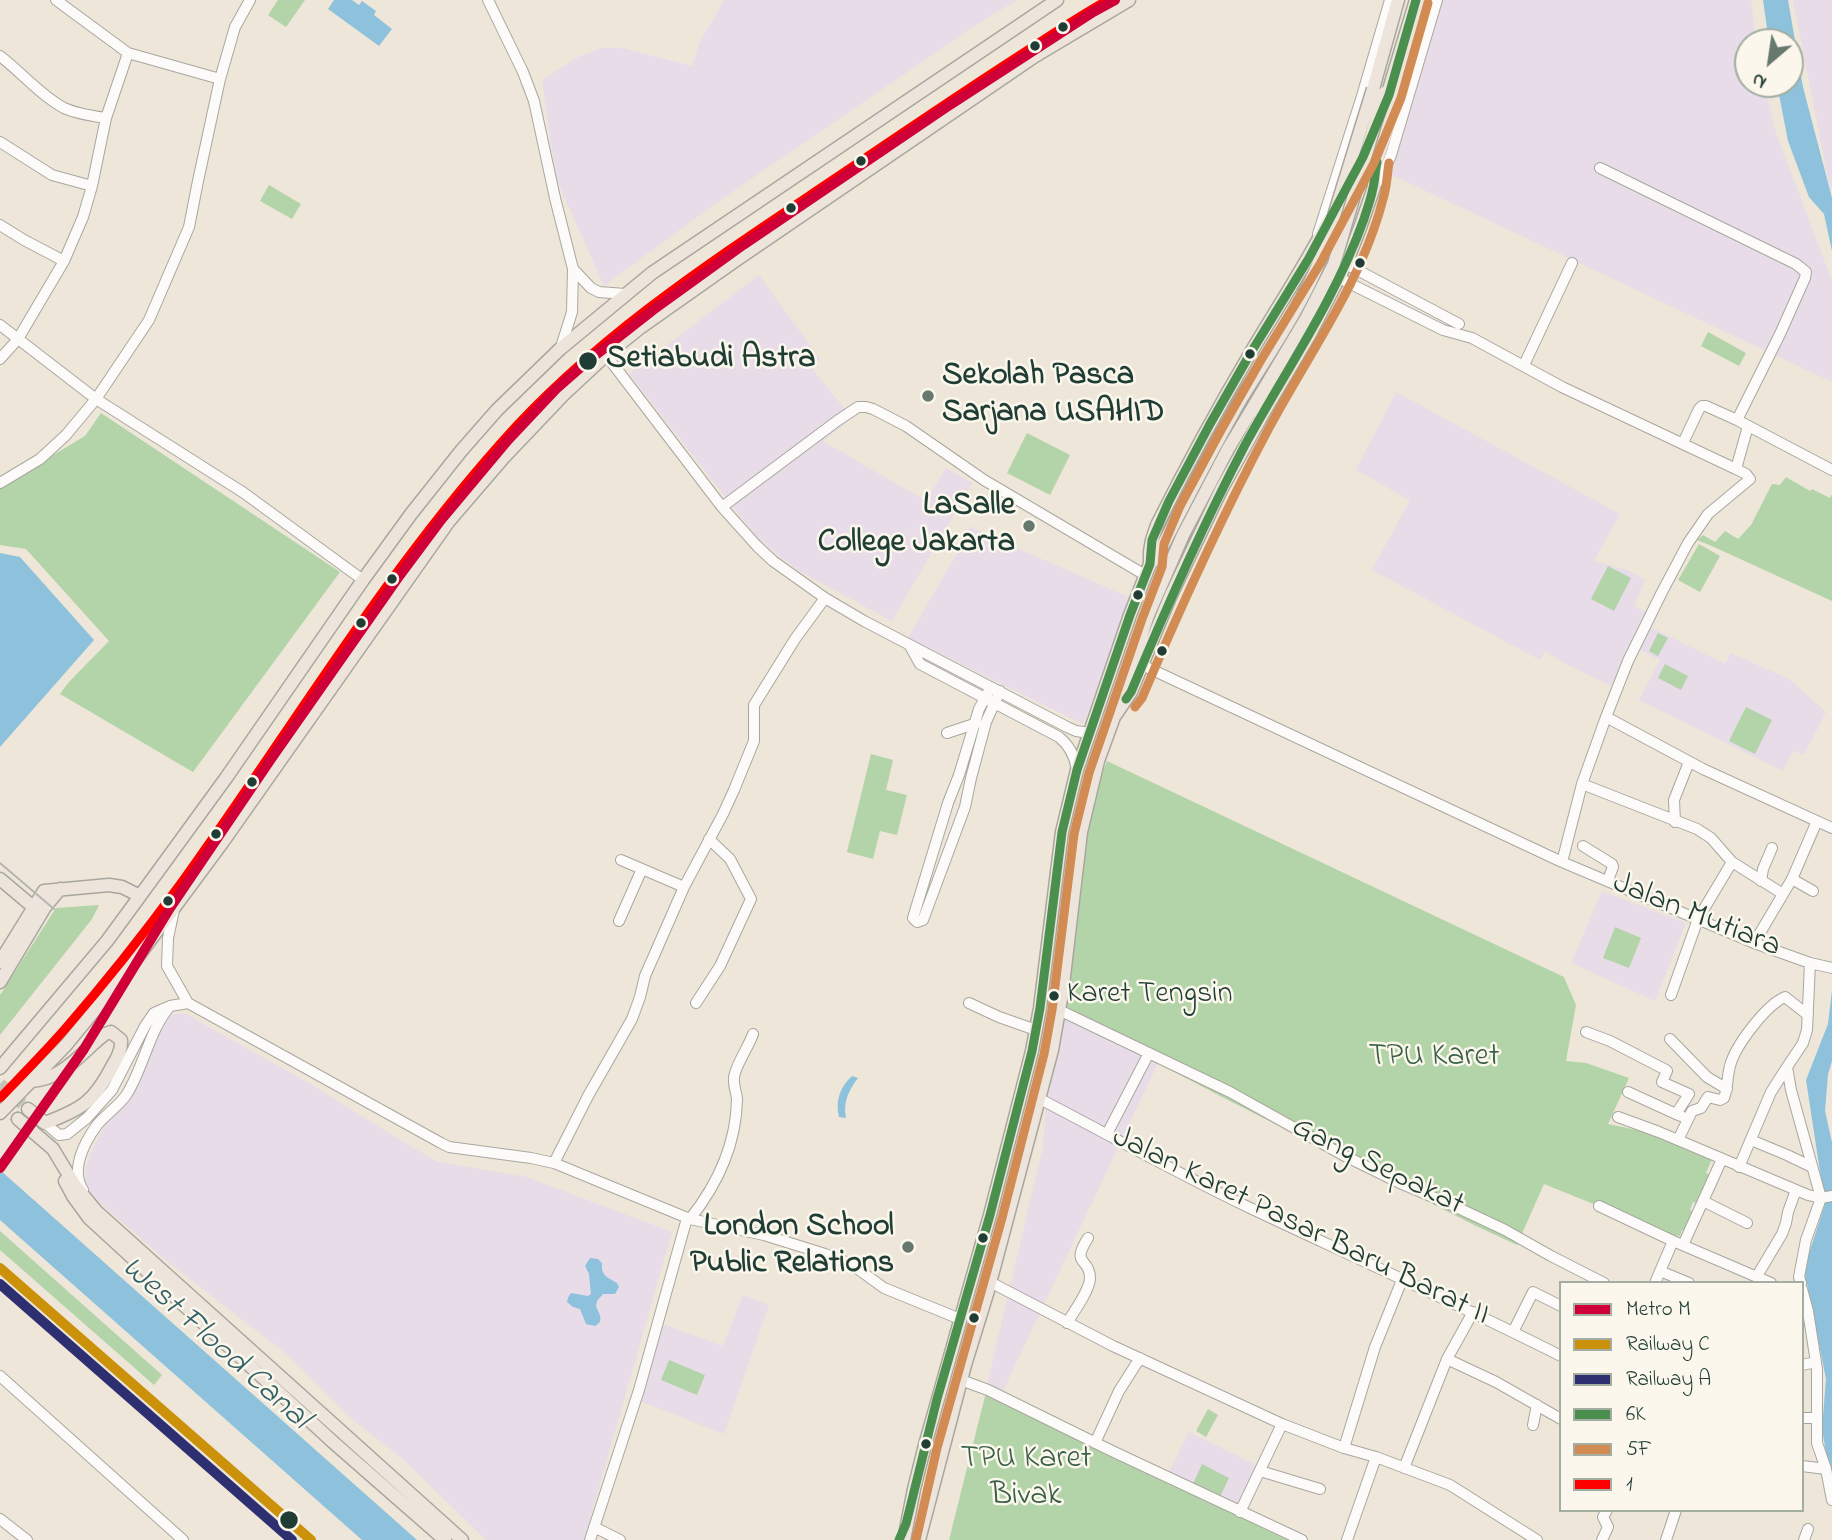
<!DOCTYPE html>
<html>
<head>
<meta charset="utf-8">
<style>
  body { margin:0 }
  #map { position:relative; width:1832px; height:1540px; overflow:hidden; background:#eee6d9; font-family:"Indie Flower",sans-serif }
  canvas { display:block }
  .legend { position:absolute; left:1559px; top:1281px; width:245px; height:231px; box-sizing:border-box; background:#fbf7ec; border:2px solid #a3ada2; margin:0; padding:9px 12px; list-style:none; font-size:21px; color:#1f3d34 }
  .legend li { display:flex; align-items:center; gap:14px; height:35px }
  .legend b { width:35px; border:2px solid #a3ada2 }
  .north { position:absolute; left:1734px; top:28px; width:70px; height:70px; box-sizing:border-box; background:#fbf7ec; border:2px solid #a3ada2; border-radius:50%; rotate:209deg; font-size:19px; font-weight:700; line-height:28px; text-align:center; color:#1f3d34 }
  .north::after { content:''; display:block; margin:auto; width:24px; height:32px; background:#67786e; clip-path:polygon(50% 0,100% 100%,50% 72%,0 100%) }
</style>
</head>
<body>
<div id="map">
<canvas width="1832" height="1540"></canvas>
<ul class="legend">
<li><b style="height:9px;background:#ce0037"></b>Metro M</li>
<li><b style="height:9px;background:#cc910a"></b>Railway C</li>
<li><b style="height:9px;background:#2e2f70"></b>Railway A</li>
<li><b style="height:9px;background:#4a8f4e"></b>6K</li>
<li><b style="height:9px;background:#d28b52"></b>5F</li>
<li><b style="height:9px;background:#f00"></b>1</li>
</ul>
<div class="north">N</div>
</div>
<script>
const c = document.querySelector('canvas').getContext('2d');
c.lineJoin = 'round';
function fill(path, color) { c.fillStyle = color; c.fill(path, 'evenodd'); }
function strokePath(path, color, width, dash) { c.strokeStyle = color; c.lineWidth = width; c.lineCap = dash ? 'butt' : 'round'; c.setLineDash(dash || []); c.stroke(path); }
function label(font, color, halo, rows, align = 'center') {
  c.font = font + ' "Indie Flower",sans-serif'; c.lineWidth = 5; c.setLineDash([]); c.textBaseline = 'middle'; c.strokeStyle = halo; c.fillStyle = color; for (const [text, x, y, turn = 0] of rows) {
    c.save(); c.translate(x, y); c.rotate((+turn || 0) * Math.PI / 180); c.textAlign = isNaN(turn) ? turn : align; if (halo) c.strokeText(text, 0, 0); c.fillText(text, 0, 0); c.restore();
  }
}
fill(new Path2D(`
  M724 0H1017L979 23 716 203 604 286 556 178 542 80 578 57 601 48H622L692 66 700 42Z
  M1432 0H1751L1756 42H1748V84H1764L1775 130 1832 281V382L1392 175Z
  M1793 0H1832V188L1830 189Z
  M759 275 820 359 810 366 852 418 823 441 926 501 946 468 972 483 892 621 801 572 780 557 757 537 629 374Z
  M1396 392 1620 514 1594 561 1627 570 1645 580 1634 606 1646 612 1611 686 1560 661 1545 651 1540 660 1372 570 1410 500 1356 470Z
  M969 526 989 536 1133 599 1083 724 908 638 967 536Z
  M1648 626 1725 664 1731 653 1789 679 1826 712 1804 755 1793 751 1783 771 1639 700 1660 660 1637 649Z
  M1602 891 1686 923 1655 1001 1571 963Z
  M1054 1009 1158 1063 1002 1393 987 1385 1043 1146Z
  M173 1014H186L312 1085 400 1140 438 1162 526 1177 672 1232 586 1533 599 1540H486L403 1459 352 1419 289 1356 163 1258 95 1198 85 1183V1170L91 1153 101 1132 126 1099 138 1077 165 1020Z
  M743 1295 769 1305 724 1434 640 1401 662 1324 723 1346Z
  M1189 1432 1260 1467 1238 1509 1168 1474Z`), '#e7dce8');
fill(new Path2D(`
  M278 0H305L286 27 268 15Z
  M269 185 301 204 292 219 260 201Z
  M1708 332 1746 353 1739 366 1701 346Z
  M101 413 340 572 193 772 60 694 68 683 109 641 26 549 0 545V487L85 436Z
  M1027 433 1070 455 1050 495 1007 473Z
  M1786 477 1810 491 1812 489 1830 498 1832 494V601L1714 547 1697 540 1703 535 1715 542 1725 531 1738 539 1751 525 1772 484 1780 485Z
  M1699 544 1720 556 1700 592 1678 580Z
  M1608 566 1631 578 1614 611 1591 599Z
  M1658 633 1668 638 1658 656 1649 651Z
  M1665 664 1688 676 1681 690 1658 678Z
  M1746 707 1772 720 1755 754 1729 741Z
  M871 754 893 760 886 790 907 795 897 835 880 831 873 859 847 852Z
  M1107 761 1564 977 1576 1005 1566 1061 1586 1063 1629 1078 1608 1124 1632 1129 1646 1131 1712 1159 1706 1173 1712 1176 1698 1204 1693 1202 1690 1210 1694 1212 1685 1231 1682 1230 1680 1236 1670 1235 1544 1184 1517 1245 1476 1226 1222 1097 1054 1009 1083 820Z
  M99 905 92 919 0 1035V995L56 908Z
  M1615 927 1641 938 1629 968 1603 958Z
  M0 1231 162 1375 154 1385 0 1250Z
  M669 1360 705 1375 697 1395 661 1380Z
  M986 1392 1288 1540H949Z
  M1208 1409 1218 1415 1206 1437 1196 1431Z
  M1202 1464 1229 1478 1220 1497 1193 1484Z`), '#b3d4a8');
fill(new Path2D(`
  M334 0H352L359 5 362 1 376 11 374 15 392 29 379 46 328 9Z
  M1763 0H1788L1803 87 1832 198V251L1824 214 1809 197 1788 141 1777 84H1790V42H1769Z
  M0 553 20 557 94 640 0 747Z
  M1832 990V1061L1828 1074 1825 1111 1832 1142V1488L1822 1429 1826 1379 1804 1269 1825 1204 1806 1080 1828 1024Z
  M852 1076 858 1078C848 1091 843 1103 846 1118L839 1117C835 1101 840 1087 852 1076Z
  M0 1170 417 1540H362L0 1220Z
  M590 1258 598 1259 602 1263C601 1276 607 1277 617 1283L619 1287 615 1294H603L597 1301 596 1306C599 1314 605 1321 595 1326L586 1324 580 1309 573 1307 567 1302 568 1298 571 1293 588 1296 591 1294 589 1274 585 1266Z`), '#8dc1dc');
strokePath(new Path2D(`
  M0 1084 28 1109
  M0 1103 18 1119`), '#c5c4b8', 12, [12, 6]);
const minor = new Path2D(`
  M56 0 128 53 220 79
  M488 0 523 72 534 101 555 198 573 269 572 312 561 347
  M0 56C21 72 40 95 64 108 77 114 92 116 106 118
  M0 142 52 175 92 186
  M1600 168 1796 264 1806 272 1805 278 1780 334 1737 420
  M1374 187 1383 174 1391 155 1437 0
  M0 225 24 240 64 261
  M1318 234 1362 96 1390 0
  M1346 264 1459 324
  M573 269 591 288 599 292 625 294
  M1339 278 1443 330 1472 338 1562 387 1736 469 1746 474 1750 479 1708 514 1688 543 1662 592 1628 661 1606 717 1582 784 1562 862
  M0 325 96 399 244 493 363 580
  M606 355 722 507 757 546 773 561 825 598 864 621 1067 727 1076 731 1090 733
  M0 359 18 339 64 261 83 217 92 186 106 118 128 53
  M1524 365 1572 263
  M1683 443 1699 409 1702 406H1706L1737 420 1832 470
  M1736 469 1748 426
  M0 483 40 459 66 435 96 399 149 320 189 227 198 181 220 79 235 27 250 0
  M722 507 837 421 858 407H866L873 409 906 426 984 480 1145 575
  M910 646 920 664 1059 737C1070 746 1075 756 1077 770
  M1142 665 1562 862 1754 943 1810 963 1832 968
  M991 687 979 709 959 775 948 803 913 918 917 922 923 920 965 807 971 778 986 722 1000 691
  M1606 717 1703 769 1832 828
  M947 733 977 723
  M1582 784 1697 829 1711 838 1732 862 1783 894
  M1675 822 1674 800 1689 762
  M1583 846 1612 864 1613 867 1608 880
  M621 860 684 887
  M1792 879 1813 891
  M1761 881 1763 869 1772 848
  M174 910 168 938 167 966 188 1003 441 1143 449 1147 531 1158 554 1163 690 1219 764 1235 825 1254 851 1264 884 1288 960 1319
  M619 921 642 869
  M1754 943 1792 879 1817 821
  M1671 995 1698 919 1732 862
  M696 1003 720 966 751 899 730 859 709 839
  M969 1003 999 1017 1036 1030
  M1059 1010 1230 1092 1343 1155 1402 1184 1454 1206 1505 1230 1551 1256 1604 1283
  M1586 1032 1610 1041 1666 1070 1667 1071 1662 1082 1689 1094 1676 1114 1688 1119
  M1670 1039 1707 1077 1727 1089
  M1628 1092 1676 1114
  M1040 1099C1109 1135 1177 1173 1248 1207 1352 1256 1458 1304 1561 1356
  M1618 1117 1659 1132 1808 1195 1821 1198 1832 1196
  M45 1123 59 1135 67 1134 87 1118 112 1090 145 1026 154 1013 170 1006 188 1003
  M1107 1134 1149 1053
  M1678 1140 1692 1111 1701 1108 1708 1097 1720 1100 1724 1098C1728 1088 1727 1076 1730 1066 1735 1046 1766 1005 1785 997L1808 1015
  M1751 1140 1787 1155 1812 1167
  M554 1163 588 1096 632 1019 640 997 645 976 684 887 723 814 734 790 754 741V705L795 639 825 598
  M1739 1167 1771 1092 1787 1067
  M83 1190C70 1170 84 1143 97 1125 106 1114 119 1106 127 1094 144 1066 149 1031 170 1006
  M1703 1201 1722 1159
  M1599 1206 1673 1241 1771 1283
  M690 1219C717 1185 736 1144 737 1100 737 1093 733 1086 734 1078 734 1068 749 1046 753 1034
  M1683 1245 1703 1201 1747 1223
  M1660 1271 1689 1283
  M1757 1276 1782 1234 1786 1223 1788 1212 1796 1190
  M990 1282 1113 1346 1282 1424 1344 1448 1376 1457 1450 1485 1537 1540
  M1655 1283 1673 1241
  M1801 1283 1799 1277 1806 1240 1821 1198 1791 1090 1787 1067 1803 1043 1807 1030 1810 963
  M1802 1289 1808 1311 1817 1369V1443L1826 1469 1832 1500
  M1067 1323C1073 1313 1090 1290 1090 1278 1090 1257 1070 1266 1088 1238
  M1513 1332 1533 1292 1561 1306
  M1447 1359 1496 1382 1561 1419
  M1802 1365 1816 1362
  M0 1376 183 1540
  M961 1380 988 1390 1112 1451 1302 1540
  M1802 1418H1817
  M1533 1425 1537 1405
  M1095 1443 1119 1391 1140 1358
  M1344 1448 1375 1347 1402 1280
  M1802 1466 1826 1469
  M1404 1468 1447 1359 1473 1312
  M1260 1471 1320 1489
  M1240 1512 1282 1424
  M0 1519 27 1540
  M594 1527 620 1540
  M590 1540 639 1390 687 1218
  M1347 1540 1376 1457
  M1602 1540 1608 1527 1603 1517 1607 1510
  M1666 1540 1676 1510
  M1804 1540 1808 1529`);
const major = new Path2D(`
  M1373 89 1398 0
  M1384 106 1416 0
  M1150 564 1157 557C1184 504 1211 451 1241 399 1269 353 1300 309 1321 258
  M1122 693 1148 615 1183 535 1228 449 1307 317 1334 264
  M0 879 38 911
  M0 962 44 891 109 885 122 887 140 896
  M0 982 45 907 60 889
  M0 1068 107 941 140 896 226 778 363 580 411 514 461 451 497 410 560 349 652 273 1057 0
  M28 1109 45 1123C82 1109 94 1102 113 1065 118 1057 122 1049 121 1040L111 1032 105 1034C81 1052 64 1079 32 1081
  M0 1113 66 1045 131 966 222 843 449 521 504 457 564 394 606 355 641 327 736 260 1035 56 1129 0
  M18 1119 53 1149 74 1184 96 1211 462 1540
  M65 1181 73 1196 89 1218 333 1442 445 1540
  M904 1540 914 1489 925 1445 990 1215 1032 1051 1040 1008 1062 832 1077 770 1130 615 1150 564V551L1152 540 1157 525C1186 467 1217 410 1250 354 1276 310 1305 266 1329 220
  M919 1540 965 1365 987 1294 1052 1050 1062 993 1081 832 1098 761 1114 717 1131 692 1170 597 1221 490 1264 412 1309 336 1346 264 1361 225 1374 187 1375 167 1397 99 1426 0`);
strokePath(minor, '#a8a79f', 12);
strokePath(major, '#a8a79f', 15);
strokePath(minor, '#fcfbf9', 10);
strokePath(major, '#ede5dc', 12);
strokePath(new Path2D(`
  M0 863 54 909`), '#b3b6b3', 2);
const majorBridge = new Path2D(`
  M1321 258 1373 89
  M1334 264 1384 93`);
strokePath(majorBridge, '#a8a79f', 15, []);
strokePath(majorBridge, '#ede5dc', 12);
strokePath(new Path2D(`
  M1126 699 1131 692C1166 608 1203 525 1245 445 1286 370 1335 300 1364 219 1367 209 1371 199 1373 188 1375 180 1375 171 1377 162
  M899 1540 906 1524 937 1399 990 1215 1032 1051 1040 1008 1062 832 1077 770 1130 615 1150 564 1152 540 1169 501 1210 424 1250 354 1309 258 1363 157 1389 95 1416 0`), '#4a8f4e', 9);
strokePath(new Path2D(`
  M1135 707 1142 698C1181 606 1222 516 1269 428 1309 353 1362 282 1383 199 1387 187 1387 175 1389 163
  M916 1540 937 1448 1002 1218 1044 1054 1052 1010 1074 834 1089 773 1142 619 1162 567 1164 544 1180 506 1221 430 1261 360 1320 264 1374 163 1401 98 1428 3`), '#d28b52', 9);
strokePath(new Path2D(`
  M0 1098C22 1075 44 1053 65 1029 105 983 143 935 179 886 286 738 379 580 501 443 600 331 726 252 849 169 904 132 958 95 1014 59 1045 39 1076 18 1108 0`), '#f00', 9);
strokePath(new Path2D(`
  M0 1268 311 1540`), '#cc910a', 10);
strokePath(new Path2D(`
  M0 1284 292 1540`), '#2e2f70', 10);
strokePath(new Path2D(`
  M0 1168 84 1049 170 908 271 759 400 575 441 520 508 440 556 389 588 361 653 310 743 245 945 108 1093 12 1115 0`), '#ce0037', 10);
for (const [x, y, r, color] of [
  [1063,27,6,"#1f3d34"],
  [1035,46,6,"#1f3d34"],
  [861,161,6,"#1f3d34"],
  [791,208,6,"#1f3d34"],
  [1360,263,6,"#1f3d34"],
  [1250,354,6,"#1f3d34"],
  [588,361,10,"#1f3d34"],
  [928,396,7,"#67786e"],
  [1029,526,7,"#67786e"],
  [392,579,6,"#1f3d34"],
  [1138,595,6,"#1f3d34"],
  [361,623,6,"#1f3d34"],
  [1162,651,6,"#1f3d34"],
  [252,782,6,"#1f3d34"],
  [216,834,6,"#1f3d34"],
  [168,901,6,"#1f3d34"],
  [1054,996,6,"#1f3d34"],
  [983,1238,6,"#1f3d34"],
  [908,1247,7,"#67786e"],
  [974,1318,6,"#1f3d34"],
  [926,1444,6,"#1f3d34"],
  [289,1520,10,"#1f3d34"]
]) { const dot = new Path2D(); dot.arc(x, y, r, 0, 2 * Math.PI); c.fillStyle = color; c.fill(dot); strokePath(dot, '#fbf7ec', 2.5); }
label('30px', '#1f3d34', '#fbf7ec', [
  ["Karet Tengsin",1067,996]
], 'left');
label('bold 32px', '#1f3d34', '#fbf7ec', [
  ["Setiabudi Astra",606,361]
], 'left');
label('bold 32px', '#1f3d34', '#fbf7ec', [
  ["Sekolah Pasca",942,378,"left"],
  ["Sarjana USAHID",942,415,"left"],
  ["LaSalle",1015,508],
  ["College Jakarta",1015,545],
  ["London School",894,1229],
  ["Public Relations",894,1266]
], 'right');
label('32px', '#1f3d34', '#fbf7ec', [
  ["Jalan Mutiara",1696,917,22],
  ["Gang Sepakat",1377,1168,26],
  ["Jalan Karet Pasar Baru Barat II",1300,1228,26]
]);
label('32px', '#385f47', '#fbf7ec', [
  ["TPU Karet",1434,1059],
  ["TPU Karet",1026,1461],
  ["Bivak",1026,1498]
]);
label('italic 33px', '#346067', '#fbf7ec', [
  ["West Flood Canal",214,1345,42]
]);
</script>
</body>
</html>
